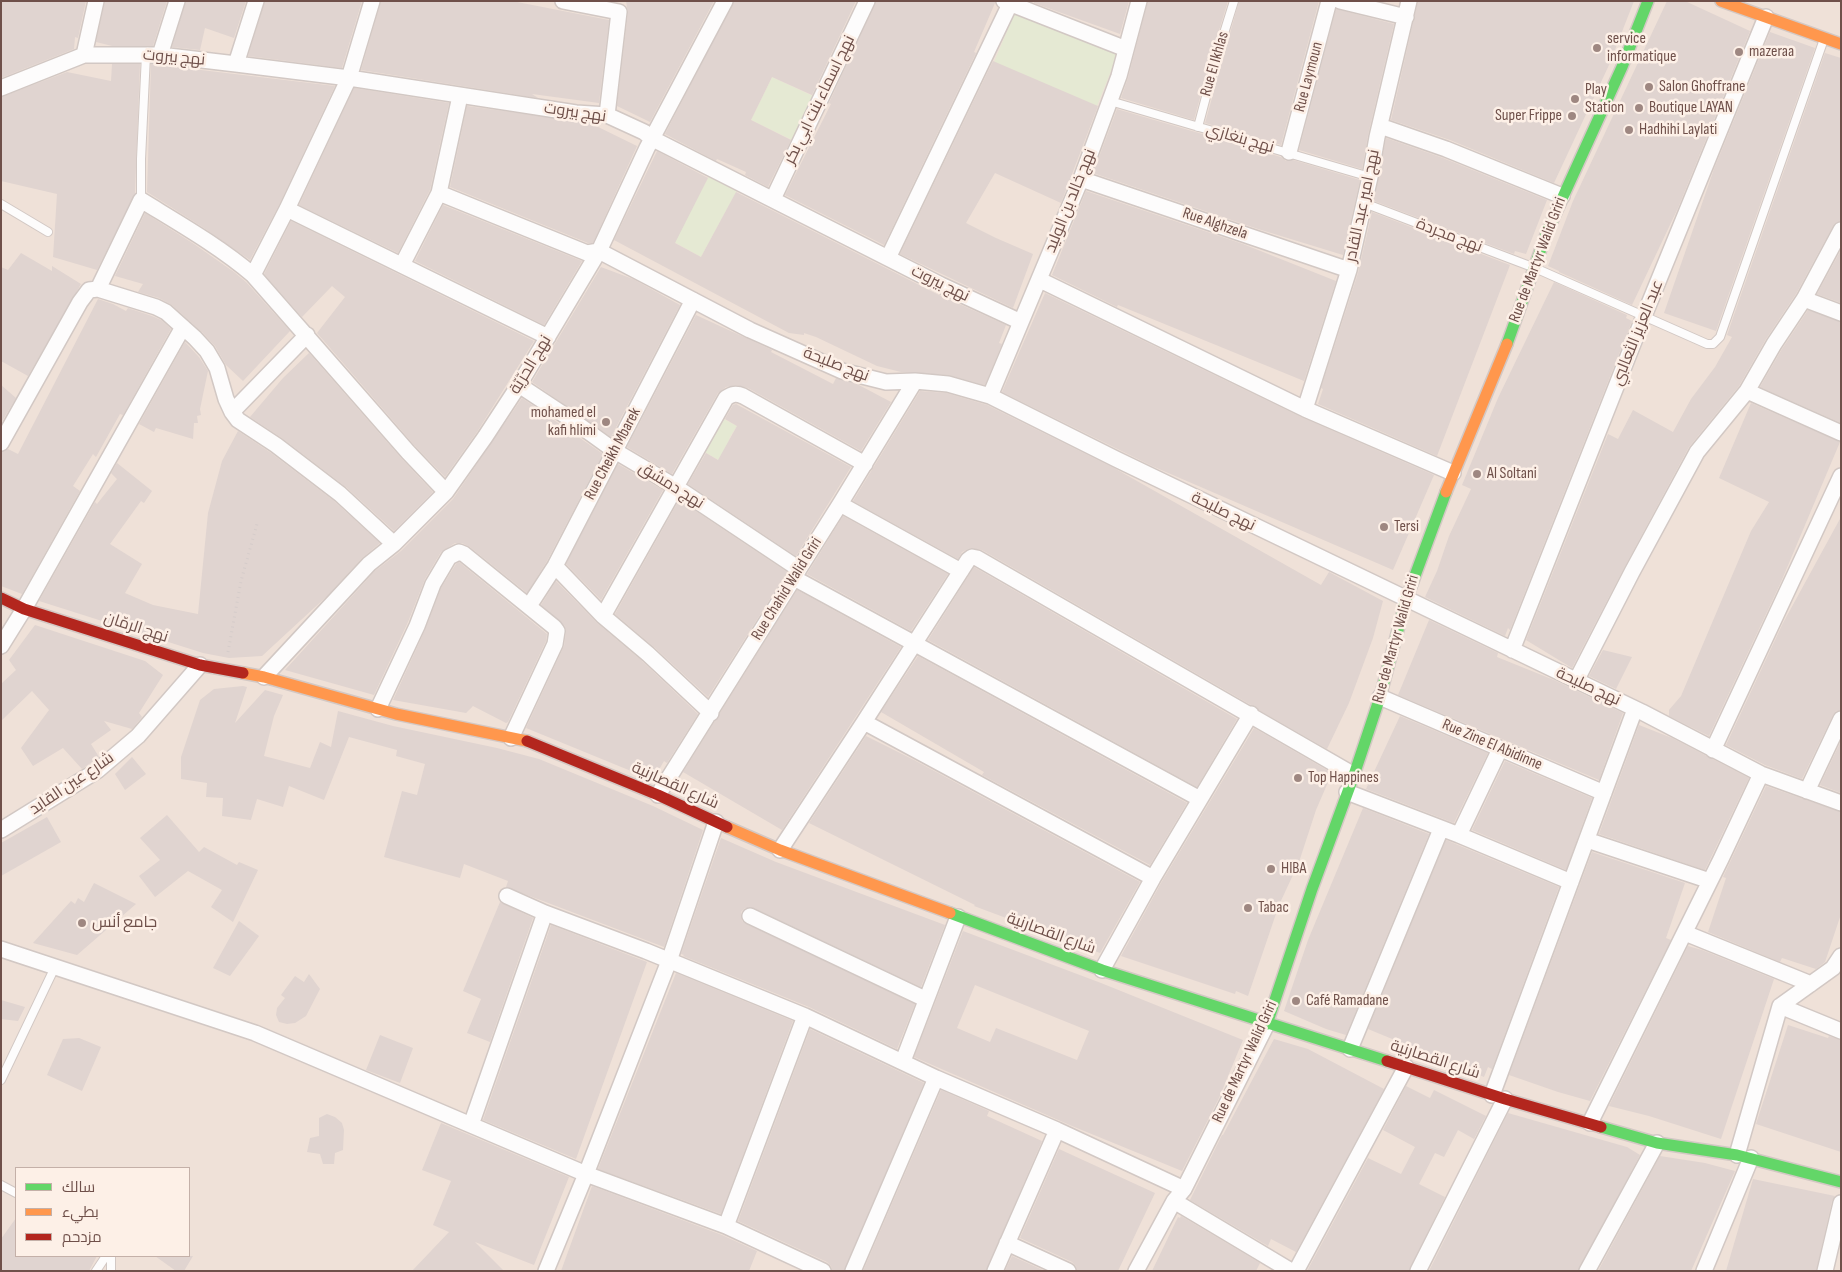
<!DOCTYPE html>
<html>
<head>
<meta charset="utf-8">
<style>
  body { margin:0 }
  #map { position:relative; width:1842px; height:1272px; overflow:hidden; background:#f4ede8; font-family:"Sofia Sans Condensed",Cairo,sans-serif }
  canvas { display:block }
  .frame { position:absolute; inset:0; border:2px solid #6f504a; pointer-events:none }
  .legend { position:absolute; left:15px; top:1167px; width:175px; height:90px; box-sizing:border-box; background:#fdf0e7; border:1px solid #c4b0a8; margin:0; padding:6px 9px; list-style:none; font-size:15px; color:#6f504a }
  .legend li { display:flex; align-items:center; gap:10px; height:25px }
  .legend b { width:25px; border:1px solid #c4b0a8 }
</style>
</head>
<body>
<div id="map">
<canvas width="1842" height="1272"></canvas>
<div class="frame"></div>
<ul class="legend">
<li><b style="height:6px;background:#63d668"></b>سالك</li>
<li><b style="height:6px;background:#ff974d"></b>بطيء</li>
<li><b style="height:6px;background:#b3261e"></b>مزدحم</li>
</ul>
</div>
<script>
const c = document.querySelector('canvas').getContext('2d');
c.lineJoin = 'round';
function fill(path, color) { c.fillStyle = color; c.fill(path, 'evenodd'); }
function strokePath(path, color, width, dash) { c.strokeStyle = color; c.lineWidth = width; c.lineCap = dash ? 'butt' : 'round'; c.setLineDash(dash || []); c.stroke(path); }
function label(font, color, halo, rows, align = 'center') {
  c.font = font + ' "Sofia Sans Condensed",Cairo,sans-serif'; c.lineWidth = 5; c.setLineDash([]); c.textBaseline = 'middle'; c.strokeStyle = halo; c.fillStyle = color; for (const [text, x, y, turn = 0] of rows) {
    c.save(); c.translate(x, y); c.rotate((+turn || 0) * Math.PI / 180); c.textAlign = isNaN(turn) ? turn : align; if (halo) c.strokeText(text, 0, 0); c.fillText(text, 0, 0); c.restore();
  }
}
fill(new Path2D(`
  M1 1H1841V1271H1ZM16 1168H189V1256H16Z`), '#efe1d8');
fill(new Path2D(`
  M1015 12 1118 54 1097 106 994 62Z
  M772 77 813 96 792 140 751 120Z
  M710 174 738 189 701 257 674 242Z
  M720 417 737 426 730 437 722 462 701 450Z`), '#e5e9d3');
fill(new Path2D(`
  M1 1H86L78 38 75 37 74 49 1 78Z
  M105 1H167L153 46H112L96 42Z
  M186 1H246L234 38 205 28 200 50 172 47Z
  M265 1H362L342 68 248 56Z
  M381 1H512L609 20 599 103 532 94 538 98 361 70Z
  M626 1H714L650 122 617 106 628 13Z
  M734 1H856L812 95 772 77 751 120 791 140 768 187 745 175 746 172 717 159 716 161 665 134Z
  M876 1H995V3L974 52 976 53 884 245 785 195 831 104 829 103Z
  M1034 1H1129L1120 34 1045 7 1034 3Z
  M1148 1H1228L1211 57 1194 120 1121 98 1128 78Z
  M1239 1H1319L1281 145 1205 123Z
  M1418 1H1634L1609 65 1554 183 1450 140 1391 120Z
  M1667 1H1685L1750 31 1678 208 1632 305 1559 272V271L1548 266 1573 201Z
  M1336 9 1394 24 1368 135 1362 169 1299 150Z
  M1770 32 1815 48 1716 331 1664 313 1714 169Z
  M1825 53 1841 58V221L1833 226 1796 294 1766 339 1739 386 1689 447 1624 568 1572 668 1526 640 1608 434 1618 439 1633 410 1673 432 1691 399 1715 367 1732 337 1727 335Z
  M993 61 1098 106 1061 203 995 173 966 223 996 238 1033 254 1013 308 900 254Z
  M112 64H140L135 193 97 270 53 257 57 194 1 181V97L67 72 111 81Z
  M151 64 335 86 279 205 250 260 204 228 147 192Z
  M354 88 449 103 430 190 398 253 299 205Z
  M467 106 590 123 637 146 593 243H588L450 187Z
  M1117 109 1281 157 1286 161 1293 160 1360 180 1343 255 1258 229 1093 173Z
  M1386 138 1443 158 1547 200 1526 254 1515 251 1514 254 1374 201Z
  M657 151 708 178 675 243 701 257 736 192 937 294 1006 325 999 343 1002 344 985 385 949 375 901 372 877 366 816 337 804 333V335L789 333 614 240Z
  M1086 191 1243 244 1336 281 1304 381 1118 305 1117 307 1052 275Z
  M443 205 582 261 544 325 415 261Z
  M1372 212 1510 265 1437 456 1318 404 1323 389 1321 388 1358 273Z
  M145 213 194 244 234 272 246 282 290 331 243 381 226 365 215 346 202 332 172 305 159 298 138 292 143 284 115 276Z
  M291 221 534 341 477 432 445 477 415 446 317 333 345 297 332 286 302 317 264 274Z
  M1841 250V303L1817 294Z
  M21 253 52 271V266L81 284 28 376 1 361V267L8 270Z
  M601 267 633 279 680 305 611 437 532 382Z
  M1554 282 1627 315 1626 318 1632 321 1510 630 1508 628 1505 636 1425 597 1437 571 1449 536 1471 489 1462 485 1498 398Z
  M1045 293 1301 417 1434 475 1393 570 1152 466 1002 392Z
  M98 299 113 304 126 311 128 308 152 316 161 320 171 329 123 415 120 414 96 457 93 454 73 486 80 491 22 594 1 586V452L8 449 18 454Z
  M1808 310 1841 322V423L1760 387 1782 349Z
  M696 315 772 350 771 352 833 384 836 378 857 384 891 402 861 451 748 388 736 385 726 387 718 393 672 474 627 447Z
  M185 342 199 357 208 371 200 409 201 415 197 416 198 423H194L193 439 156 428 154 432 139 424Z
  M309 353 401 458 433 492 394 531 346 487 282 438 250 417 283 378Z
  M1 385 16 398 1 423Z
  M920 391 946 393 987 405 1114 468 1321 585 1329 572 1383 601 1373 638 1349 703 1327 749 1259 710 1255 706 1251 705 982 550 970 548 962 552 958 559 853 501Z
  M522 398 603 454 547 561 527 593 470 547 462 543H455L441 552 425 579 408 622 374 695 285 670 375 571 401 551 453 499Z
  M1751 403 1840 442 1781 582 1709 736 1669 716V710L1681 696 1751 531 1769 502 1719 478Z
  M736 404 851 467 796 556 688 484 706 453 718 460 737 426 725 419 733 405Z
  M238 431 271 453 334 501 380 543 362 558 327 596 262 656 229 658 203 653 39 601 95 502 97 504 117 479 111 473 117 463 152 491 144 503 141 501 110 544 142 564 125 593 153 605 198 614 208 513 222 461Z
  M618 464 663 490 601 600 566 564Z
  M679 500 787 572 708 697 654 647 615 614Z
  M843 516 948 574 911 631 807 574Z
  M1841 517V710L1836 711 1833 715 1802 779 1765 765 1726 745 1783 623Z
  M459 562 547 634 546 641 508 722 506 723 473 706 466 713 393 700 425 630 441 588 456 564Z
  M974 567 1237 719 1197 787 928 640Z
  M556 581 597 623 642 661 698 714 667 763 664 761 653 780 526 728 564 646 566 632 565 626 541 605Z
  M797 590 901 647 782 830 683 772Z
  M1429 620 1498 653 1497 657 1554 680 1623 713 1599 780 1398 695Z
  M35 625 145 661 163 675 139 713 142 717 132 729 104 721 111 730 91 744 99 757 82 769 63 748 33 766 21 748 49 710 32 691 1 721V684L16 670 9 660Z
  M1603 650 1632 657 1616 689 1589 676Z
  M918 656 1187 803 1150 865 982 775 984 772 881 712Z
  M243 686 247 687 235 723 265 690 283 695 274 716 264 756 310 768 320 742 331 747 338 711 393 726 497 748 539 759 653 806 703 830 664 947 506 887 508 881 464 864 460 878 384 857 402 791 417 795 425 764 396 756 397 750 349 737 324 800 289 786 283 807 257 799 251 820 222 816 223 798 206 797 207 783 181 779V757L200 700 214 689Z
  M1400 716 1488 753 1454 823 1366 789Z
  M1639 725 1672 738 1749 778 1705 870 1599 834Z
  M1254 728 1332 773 1316 810 1299 862 1279 905 1248 996 1236 991 1235 994 1121 956 1161 883Z
  M866 736 914 760 1140 882 1100 953 974 906 975 905 809 823Z
  M1841 741V793L1820 785Z
  M132 757 146 774 125 790 115 774Z
  M1505 761 1592 798 1566 870 1472 830Z
  M1766 786 1841 812V914L1825 962 1816 969 1782 958 1780 962 1708 932 1726 878 1723 877Z
  M1363 808 1429 834 1346 1035 1326 1029 1284 1011 1308 940Z
  M167 815 199 852 204 847 237 865 239 862 258 870 233 922 211 907 222 890 188 871 155 897 139 876 160 860 140 838Z
  M47 817 61 842 1 876V843Z
  M721 838 776 862 945 925 921 987 754 908H745L741 912 742 921 746 924 915 1004 897 1049 809 1007 683 956 684 955 681 954Z
  M1446 840 1559 887 1492 1069 1488 1067 1484 1077 1368 1029Z
  M1592 852 1685 883 1666 938 1671 940 1590 1101 1558 1092 1509 1075Z
  M94 883 136 904 77 955 33 943 71 901 75 904 78 898 84 902Z
  M500 902 533 918 490 1042 467 1033 481 999 463 991Z
  M239 921 259 936 230 976 213 968Z
  M551 925 647 962 576 1159 483 1120Z
  M963 931 1101 983 1243 1040 1219 1098 1182 1171 1072 1126 914 1057ZM975 985 1089 1031 1077 1060 996 1028 990 1042 957 1028Z
  M1688 946 1702 950 1774 979 1721 1139 1649 1116 1609 1106Z
  M676 973 793 1021 721 1214 598 1169Z
  M309 974 320 989 306 1016 295 1023 287 1024 279 1022 276 1015 277 1008 285 998 281 995 295 976 304 982Z
  M1 1000 25 1007 18 1021 1 1019Z
  M1788 1025 1828 1038 1829 1036 1841 1040V1152L1756 1124Z
  M810 1029 924 1083 844 1271H832L831 1266 827 1262 738 1221Z
  M380 1035 413 1048 400 1083 366 1070Z
  M79 1038 101 1047 82 1091 47 1075 63 1039Z
  M1274 1039 1308 1049 1384 1089 1296 1252 1271 1239 1268 1246 1190 1200 1222 1135H1223Z
  M1406 1086 1430 1098 1434 1090 1486 1116 1474 1139 1458 1130 1444 1157 1435 1153 1419 1184 1445 1197 1409 1271H1307L1368 1158 1401 1174 1415 1147 1383 1130Z
  M941 1090 989 1111 987 1116 1042 1141 986 1271H863Z
  M1508 1113 1627 1147 1640 1155 1578 1271H1429Z
  M327 1114 335 1117 342 1123 344 1130 343 1150 335 1153 334 1164H323L320 1154 307 1152 310 1138 319 1136V1118Z
  M441 1123 569 1177 534 1265 475 1242 504 1271H412L449 1232 433 1225 451 1181 422 1170Z
  M1059 1149 1155 1193 1118 1271H1077L1076 1266 1072 1262 1020 1238Z
  M1660 1156 1705 1163 1735 1171 1691 1271H1598Z
  M1753 1179 1835 1196 1832 1201 1816 1271H1726Z
  M592 1186 722 1235 757 1251 749 1271H561Z
  M1181 1216 1260 1263 1256 1271H1152L1178 1217 1180 1218Z
  M16 1218V1256H97L89 1271H1V1239Z
  M155 1256H193L184 1271H176Z
  M1012 1256 1045 1271H1005Z`), '#e0d4d0');
const lane = new Path2D(`
  M1110 101 1370 177
  M1198 127 1216 59 1234 1
  M141 200V159L146 55
  M1364 203 1535 268 1707 344H1713L1720 337 1824 39
  M1 204 48 232
  M1 1080 55 967
  M1 1185 16 1193
  M111 1256V1271
  M96 1271 106 1256`);
const street = new Path2D(`
  M563 1 619 12 607 115
  M1004 1 1126 49
  M1340 1 1406 17
  M84 55H160L236 64 349 78 576 113 607 115 644 132 653 139 941 285 1021 322
  M160 55 177 1
  M236 64 256 1
  M1 88 84 55 96 1
  M1380 126 1446 149 1562 196
  M1289 152 1329 1
  M1081 179 1349 270
  M439 193 587 253 599 251 750 330 842 371 886 382 915 381 948 384 990 396 1116 459 1642 712 1761 774 1841 803
  M773 199 867 1
  M287 209 548 337
  M1841 230 1804 299 1774 344 1747 391 1841 433
  M888 258 1010 4
  M402 265 439 193 460 96
  M253 275 287 209 349 78 372 1
  M1040 280 1305 409 1453 473
  M98 289 141 200C180 224 219 246 253 275L408 452 446 492
  M1804 299 1841 313
  M519 385 572 420 615 451 676 487 799 569
  M990 396 1081 179 1119 76 1139 1
  M1305 409 1349 270 1370 177 1377 137 1409 1
  M232 412 307 335
  M1 443 80 302 89 290 98 289 156 307 166 312 195 338 207 351 217 368 226 399 232 412 238 420 276 445 340 494 394 544
  M840 504 961 571
  M555 566 603 616 648 654 711 713
  M794 578 1200 799
  M529 606 555 566 693 300
  M603 616 726 398C732 394 736 393 743 396L865 464
  M1 646 24 609 183 327
  M1512 650 1644 316 1766 17
  M264 677 369 564 394 544 446 492 485 437 519 385 599 251 647 148 725 1
  M1576 681 1632 572 1697 452 1747 391
  M1380 697 1604 793
  M378 709 417 626 433 584 449 557 459 552 464 554 554 627 557 631 555 644 511 738
  M864 722 1153 878
  M1713 750 1841 476
  M1807 791 1841 719
  M1347 792 1459 835 1571 882
  M658 795 794 578 799 569 840 504 915 381
  M1 830 98 770 138 736 200 665
  M1459 835 1500 749
  M1587 840 1710 881
  M780 850 864 722 968 560 972 557 977 558 1354 775
  M507 896 545 913 646 951 805 1016 936 1078 1057 1130 1184 1189
  M750 916 925 999
  M1685 933 1811 984
  M1 949 255 1033 586 1174 726 1226 823 1271
  M1102 970 1153 878 1251 714
  M1780 1006 1841 1031
  M1350 1049 1441 829
  M903 1061 958 917
  M1492 1095 1635 709
  M1590 1123 1721 859 1761 774
  M471 1125 545 913
  M1737 1155 1780 1006 1833 968 1841 956
  M1174 1201 1291 1271
  M726 1226 805 1016
  M1007 1243 1068 1271
  M546 1271 586 1174 669 961 716 822
  M853 1271 936 1078
  M995 1271 1057 1130
  M1136 1271 1174 1201 1184 1189 1267 1024
  M1296 1271 1406 1067
  M1418 1271 1505 1099
  M1587 1271 1657 1143
  M1704 1271 1751 1158
  M1825 1271 1841 1203`);
const fast = new Path2D(`
  M1507 344 1547 232 1622 67 1648 1
  M950 913 1102 970 1387 1061
  M1267 1024 1312 889 1354 775 1380 697 1406 600 1446 492
  M1601 1127 1657 1143 1737 1155 1841 1182`);
const slow = new Path2D(`
  M1721 1 1841 44
  M1446 492 1507 344
  M243 673 264 677 396 714 527 741
  M727 827 780 850 950 913`);
const jam = new Path2D(`
  M1 598 24 609 200 665 243 673
  M527 741 658 795 727 827
  M1387 1061 1505 1099 1601 1127`);
strokePath(lane, '#d2c8c4', 10);
strokePath(street, '#d2c8c4', 18);
strokePath(fast, '#d3c8c4', 14);
strokePath(slow, '#d3c8c4', 14);
strokePath(jam, '#d3c8c4', 14);
strokePath(new Path2D(`
  M228 652 241 581 257 524`), '#d5ccca', 3, [1, 4]);
strokePath(lane, '#fdfcfc', 8);
strokePath(street, '#fdfcfc', 15);
strokePath(fast, '#63d668', 11);
strokePath(slow, '#ff974d', 11);
strokePath(jam, '#b3261e', 11);
for (const [x, y, r, color] of [
  [1597,48,5,"#9e8781"],
  [1739,52,5,"#9e8781"],
  [1649,87,5,"#9e8781"],
  [1575,99,5,"#9e8781"],
  [1639,108,5,"#9e8781"],
  [1572,116,5,"#9e8781"],
  [1629,130,5,"#9e8781"],
  [606,422,5,"#9e8781"],
  [1477,474,5,"#9e8781"],
  [1384,527,5,"#9e8781"],
  [1298,778,5,"#9e8781"],
  [1271,869,5,"#9e8781"],
  [1248,908,5,"#9e8781"],
  [82,923,5,"#9e8781"],
  [1296,1001,5,"#9e8781"]
]) { const dot = new Path2D(); dot.arc(x, y, r, 0, 2 * Math.PI); c.fillStyle = color; c.fill(dot); strokePath(dot, '#fdf0e7', 2); }
label('16px', '#6f504a', '#fdf0e7', [
  ["service",1607,39],
  ["informatique",1607,57],
  ["mazeraa",1749,52],
  ["Salon Ghoffrane",1659,87],
  ["Play",1585,90],
  ["Station",1585,108],
  ["Boutique LAYAN",1649,108],
  ["Super Frippe",1562,116,"right"],
  ["Hadhihi Laylati",1639,130],
  ["mohamed el",596,413,"right"],
  ["kafi hlimi",596,431,"right"],
  ["Al Soltani",1487,474],
  ["Tersi",1394,527],
  ["Top Happines",1308,778],
  ["HIBA",1281,869],
  ["Tabac",1258,908],
  ["جامع أنس",92,923],
  ["Café Ramadane",1306,1001]
], 'left');
label('16px', '#6f504a', '#fdf0e7', [
  ["نهج بيروت",174,58,5],
  ["Rue El Ikhlas",1215,64,-74],
  ["Rue Laymoun",1309,77,-75],
  ["نهج اسماء بنت ابي بكر",820,100,-64],
  ["نهج بيروت",575,113,8],
  ["نهج بنغازي",1240,139,16],
  ["نهج خالد بن الوليد",1071,201,-68],
  ["نهج امير عبد القادر",1363,206,-78],
  ["Rue Alghzela",1215,224,19],
  ["نهج مجردة",1449,236,21],
  ["Rue de Martyr Walid Griri",1538,260,-69],
  ["نهج بيروت",940,284,26],
  ["عبد العزيز الثعالبي",1638,333,-68],
  ["نهج الحرّيّة",531,365,-59],
  ["نهج صليحة",836,365,21],
  ["Rue Cheikh Mbarek",613,454,-62],
  ["نهج دمشق",671,486,32],
  ["نهج صليحة",1223,512,26],
  ["Rue Chahid Walid Griri",787,589,-58],
  ["نهج الرمّان",136,628,18],
  ["Rue de Martyr Walid Griri",1396,639,-74],
  ["نهج صليحة",1588,687,25],
  ["Rue Zine El Abidinne",1492,745,23],
  ["شارع عين القايد",72,784,-34],
  ["شارع القصارنية",675,786,24],
  ["شارع القصارنية",1051,934,20],
  ["شارع القصارنية",1435,1060,18],
  ["Rue de Martyr Walid Griri",1245,1062,-65]
]);
</script>
</body>
</html>
